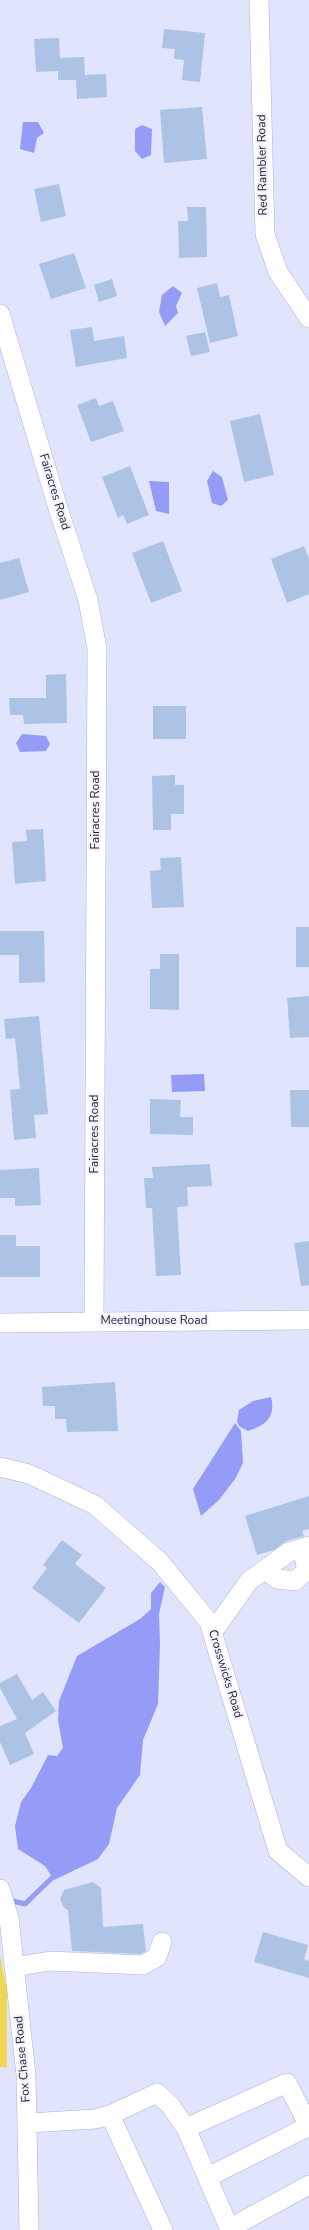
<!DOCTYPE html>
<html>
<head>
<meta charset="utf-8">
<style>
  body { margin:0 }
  canvas { display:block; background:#e0e4fc }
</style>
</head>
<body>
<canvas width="309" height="2230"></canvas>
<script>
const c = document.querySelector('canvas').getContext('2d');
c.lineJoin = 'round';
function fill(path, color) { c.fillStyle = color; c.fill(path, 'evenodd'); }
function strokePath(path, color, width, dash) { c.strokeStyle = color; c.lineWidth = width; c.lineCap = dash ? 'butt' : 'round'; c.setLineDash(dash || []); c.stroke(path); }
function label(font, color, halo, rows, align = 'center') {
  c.font = font + ' "Nunito Sans",sans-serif'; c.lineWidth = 4; c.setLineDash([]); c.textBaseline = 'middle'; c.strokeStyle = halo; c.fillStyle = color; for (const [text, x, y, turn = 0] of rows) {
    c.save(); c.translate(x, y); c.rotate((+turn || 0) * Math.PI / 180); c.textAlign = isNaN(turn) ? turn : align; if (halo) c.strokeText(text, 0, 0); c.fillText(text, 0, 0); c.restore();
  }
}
fill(new Path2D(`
  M0 1956 7 1990V2068L0 2067Z`), '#efd755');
fill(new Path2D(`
  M23 122H38L44 133 37 138 34 153 20 149Z
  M142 125 152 129 151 155 142 159 135 151V129Z
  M173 286 182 293 176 306 178 313 165 326 159 312 162 295Z
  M213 471 222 477 228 500 221 506 212 503 207 481Z
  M149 481 169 482V514L156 511Z
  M22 734 46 736 50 744 46 751 20 752 16 743Z
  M204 1074 205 1091 172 1092 171 1075Z
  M271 1397C276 1417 266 1425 248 1431L239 1426 237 1421 239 1410 253 1401Z
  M235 1423 241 1431 243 1463 235 1479 219 1500 201 1516 193 1489Z
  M160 1582 165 1587 159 1614 160 1645 158 1704 143 1740 140 1775 117 1808 109 1844 98 1859 54 1880 45 1866 18 1849 15 1826 21 1802 31 1788 48 1755 57 1756 63 1748 58 1720 59 1701 77 1656 140 1619 151 1609V1593Z`), '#949cf7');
strokePath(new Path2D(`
  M9 1900 25 1904 57 1873`), '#949cf7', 5);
fill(new Path2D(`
  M164 29 205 33 200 82 182 80 184 60 174 59 175 49 162 48Z
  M59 38 60 58 84 57 85 75 106 74 107 97 77 99 76 80H58V71L36 72 34 39Z
  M202 107 207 159 164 163 160 110Z
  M59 184 66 216 41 222 34 189Z
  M187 207H206L207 257 179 258 178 221H188Z
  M74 253 86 288 51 299 39 264Z
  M112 279 117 296 99 302 94 285Z
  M217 283 220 297 229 295 238 336 210 343 197 288Z
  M92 327 94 341 124 336 127 358 76 367 70 330Z
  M205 332 210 352 191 356 186 336Z
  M96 398 99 406 113 401 124 431 91 442 77 405Z
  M260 414 274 475 244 482 230 421Z
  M130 466 149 515 127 524 123 515 118 518 102 477Z
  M163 541 182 591 151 603 132 553Z
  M304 546 309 559V594L287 603 271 559Z
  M19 558 29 592 0 600V563Z
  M66 674 67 723 24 724 23 715H10L9 698H46V675Z
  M153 706H186V739H153Z
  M175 775V785H184V814H171V830H153L152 776Z
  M43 829 46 881 15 884 12 842 27 841 26 830Z
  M181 857 184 907 152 908 150 871 161 870 160 858Z
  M296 927H309V967H296Z
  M0 931H44L45 982 19 983V955H0Z
  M160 954H179V1010L150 1009V969H160Z
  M309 996V1037L290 1038 287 998Z
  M39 1016 48 1114 34 1115 36 1138 14 1140 10 1090 20 1089 15 1038 6 1039 4 1019Z
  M290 1090H309V1127H291Z
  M150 1099 181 1100 180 1117H193V1135L150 1134Z
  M210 1164 212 1186 187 1187 188 1206 177 1207 181 1275 156 1276 152 1208H146L144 1178H153L152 1167Z
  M39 1168 41 1205 15 1206V1198H0V1170Z
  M0 1235H16V1246H40V1277H0Z
  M309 1241V1285L301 1286 294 1243Z
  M115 1382 118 1431 67 1432 66 1419H55V1406H43L42 1387Z
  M309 1496V1529L302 1531 304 1536 286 1541 274 1550 257 1555 245 1516Z
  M62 1540 82 1555 75 1564 106 1588 79 1623 32 1588 47 1568 43 1565Z
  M17 1674 32 1700 43 1692 56 1711 25 1733 34 1754 10 1765 0 1742V1726L17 1719 0 1688V1683Z
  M93 1882 101 1888 103 1927 143 1924 146 1951 140 1954 72 1951 68 1910 64 1908 60 1899 64 1890Z
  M263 1932 308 1945 304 1959 309 1961V1978L254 1962Z`), '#acc3e5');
const minor = new Path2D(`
  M259 0 265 234 278 272 309 318
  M0 314 58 508 88 600 97 649 94 1321
  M0 1323 309 1320
  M0 1467 29 1474 95 1505 160 1562 209 1622 278 1851 309 1877
  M265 1570 277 1579 295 1581 307 1570 302 1548
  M212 1633 249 1581 289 1552 309 1546
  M0 1889 9 1918 26 2075 29 2230
  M14 1967 50 1961 143 1965 157 1957 162 1942
  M110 2115 157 2093 170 2105 186 2128 230 2230
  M28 2123 95 2119 110 2115 163 2230
  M186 2128 287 2083 309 2126
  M208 2177 309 2126
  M230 2228 309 2185`);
strokePath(minor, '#adb2d9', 20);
strokePath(minor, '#fff', 19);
label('12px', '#1e202f', '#f1f2fa', [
  ["Red Rambler Road",263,165,-91],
  ["Fairacres Road",54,492,73],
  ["Fairacres Road",96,810,-90],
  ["Fairacres Road",95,1134,-90],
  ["Meetinghouse Road",154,1321],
  ["Crosswicks Road",225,1674,73],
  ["Fox Chase Road",23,2059,-95]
]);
</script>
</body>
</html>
